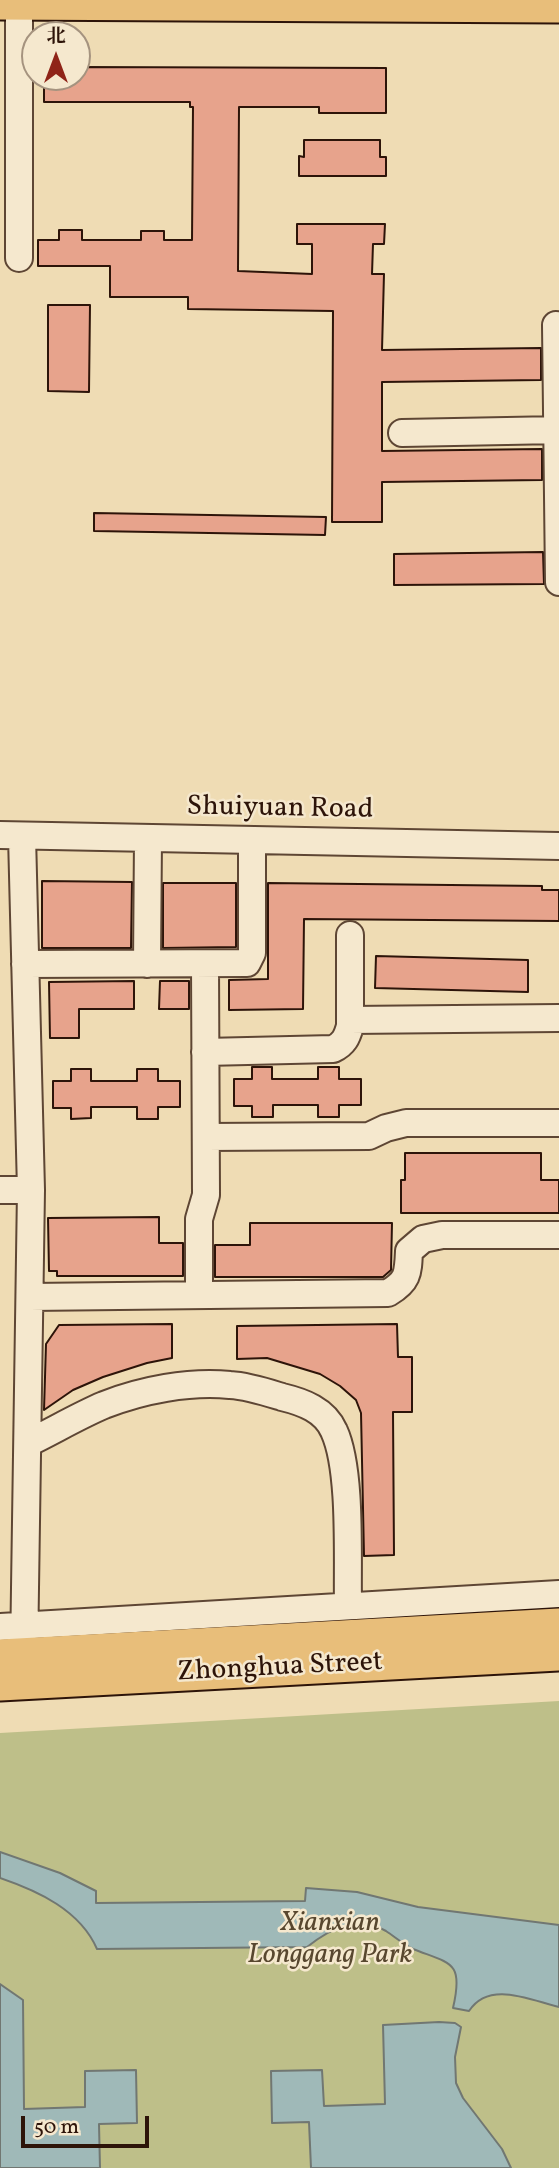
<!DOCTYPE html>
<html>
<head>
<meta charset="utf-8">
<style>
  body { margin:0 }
  #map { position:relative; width:559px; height:2168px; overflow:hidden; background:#efdcb4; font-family:Vollkorn,"Noto Serif SC",serif }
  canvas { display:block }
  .north { position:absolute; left:21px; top:21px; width:70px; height:70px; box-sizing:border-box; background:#f5e8ce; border:2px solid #a5937f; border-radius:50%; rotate:0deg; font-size:19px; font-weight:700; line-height:28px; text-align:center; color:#2d1409 }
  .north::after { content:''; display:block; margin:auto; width:24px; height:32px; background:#8f2418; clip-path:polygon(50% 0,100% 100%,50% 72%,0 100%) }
  .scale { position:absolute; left:21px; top:2116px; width:128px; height:32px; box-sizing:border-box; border:4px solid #2d1409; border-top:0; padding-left:9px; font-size:21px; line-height:24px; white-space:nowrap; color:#2d1409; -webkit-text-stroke:5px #f5e8ce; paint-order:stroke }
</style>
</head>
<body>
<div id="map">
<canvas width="559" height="2168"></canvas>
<div class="north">北</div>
<div class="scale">50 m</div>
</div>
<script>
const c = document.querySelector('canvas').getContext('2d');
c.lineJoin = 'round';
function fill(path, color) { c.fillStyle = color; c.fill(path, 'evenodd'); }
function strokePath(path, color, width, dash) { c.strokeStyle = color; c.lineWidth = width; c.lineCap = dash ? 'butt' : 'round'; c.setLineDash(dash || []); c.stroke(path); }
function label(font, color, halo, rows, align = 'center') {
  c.font = font + ' Vollkorn,serif'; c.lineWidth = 5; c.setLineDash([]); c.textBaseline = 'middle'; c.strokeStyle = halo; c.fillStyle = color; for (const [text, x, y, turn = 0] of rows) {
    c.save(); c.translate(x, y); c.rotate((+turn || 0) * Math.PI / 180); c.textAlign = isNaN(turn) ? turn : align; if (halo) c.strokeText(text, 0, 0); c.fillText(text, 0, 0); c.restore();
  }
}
fill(new Path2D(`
  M559 1701V2168H0V1733Z`), '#bebf89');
const water = new Path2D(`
  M0 1852 60 1873 96 1891V1903L305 1901 306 1888 357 1892 418 1907 559 1925V2007C530 2000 489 1980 469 2011L453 2008C464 1961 451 1964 413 1949 403 1944 395 1937 386 1931 357 1915 331 1928 307 1947L97 1949C80 1910 38 1891 0 1878Z
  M0 1984 23 2000 24 2109 85 2107V2071L136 2070 137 2123 99 2124 100 2168H0Z
  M439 2022 455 2023 461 2027 455 2057 456 2083 463 2098 502 2149 511 2168H311L309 2122 272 2123 271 2071 322 2070 324 2106 385 2104 383 2025Z`);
fill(water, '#9fb9b8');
strokePath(water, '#717772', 2);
const building = new Path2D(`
  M77 67 386 68V113H319V107H239L238 271 312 274V244H297V224H385L384 244H373L372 274H384L382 350 541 348V380L382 382V451L542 449V480L382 482V522H332L333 311 188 309V297H110V266H38V240H59V230H82V240H141V231H164V240H192L193 107H190V102H44V77H77Z
  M304 140H380V157H386V176H299V156L304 157Z
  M48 305H90L89 392 48 391Z
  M94 513 326 517 325 535 94 531Z
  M543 552 544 584 394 585V554Z
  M42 881 132 882 131 948H42Z
  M163 883H236V947L163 948Z
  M268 883 542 886V890H559V921L304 919 303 1009 229 1010V980L268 979Z
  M376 956 528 960V992L375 988Z
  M134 981V1009H79V1038H50L49 982Z
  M160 981H189V1009H159Z
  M252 1067H272V1079H318V1067H339V1079H361V1105H339V1117H318V1105H273V1117H252V1106H234V1079H252Z
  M71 1069H91V1081H137V1069H158V1081H180V1107H158V1119H137V1107H91V1118L71 1119V1108H53V1081H71Z
  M405 1153H541V1180H559V1213H401V1180H405Z
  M159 1217V1243H183V1276H57V1271H49L48 1218Z
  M250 1223H392L391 1270 383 1277H215V1245H250Z
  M172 1324V1358L147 1363 103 1377 73 1390 44 1410 46 1344 59 1325Z
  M397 1324 398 1357H412V1412H393L394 1555 364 1556 361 1413 356 1400 340 1386 320 1374 267 1358 237 1359V1326Z`);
fill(building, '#e7a38c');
strokePath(building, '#2d1409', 2);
const minor = new Path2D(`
  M19 3V258
  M556 325 559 582
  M402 433 559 430
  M0 835 559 846
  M22 836 31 1190 24 1654
  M25 964 247 963 252 953V840
  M147 964 148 838
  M350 1020 559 1018
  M205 1052 333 1049C344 1044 347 1037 350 1026V935
  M206 1137 369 1136 386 1128 406 1123H559
  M0 1190H31
  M199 1295V1219L206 1195 205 964
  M30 1297 388 1293C408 1281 408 1274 409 1251L423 1239 442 1235H559
  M28 1443C53 1431 78 1416 104 1405 142 1390 189 1381 230 1385 248 1386 266 1392 282 1397 303 1402 325 1410 334 1431 352 1470 347 1560 348 1606
  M0 1627 559 1594`);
const major = new Path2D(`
  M0 3 559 6
  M0 1656 559 1625
  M0 1684 559 1654`);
strokePath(minor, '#5e4634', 30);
strokePath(major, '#2d1409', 37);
strokePath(minor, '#f5e8ce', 26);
strokePath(major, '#e8be7a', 33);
label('28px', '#2d1409', '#f5e8ce', [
  ["Shuiyuan Road",280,810,1],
  ["Zhonghua Street",280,1669,-3]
]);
label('italic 28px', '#58472f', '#f5e8ce', [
  ["Xianxian",330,1925],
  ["Longgang Park",330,1957]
]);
</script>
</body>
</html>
